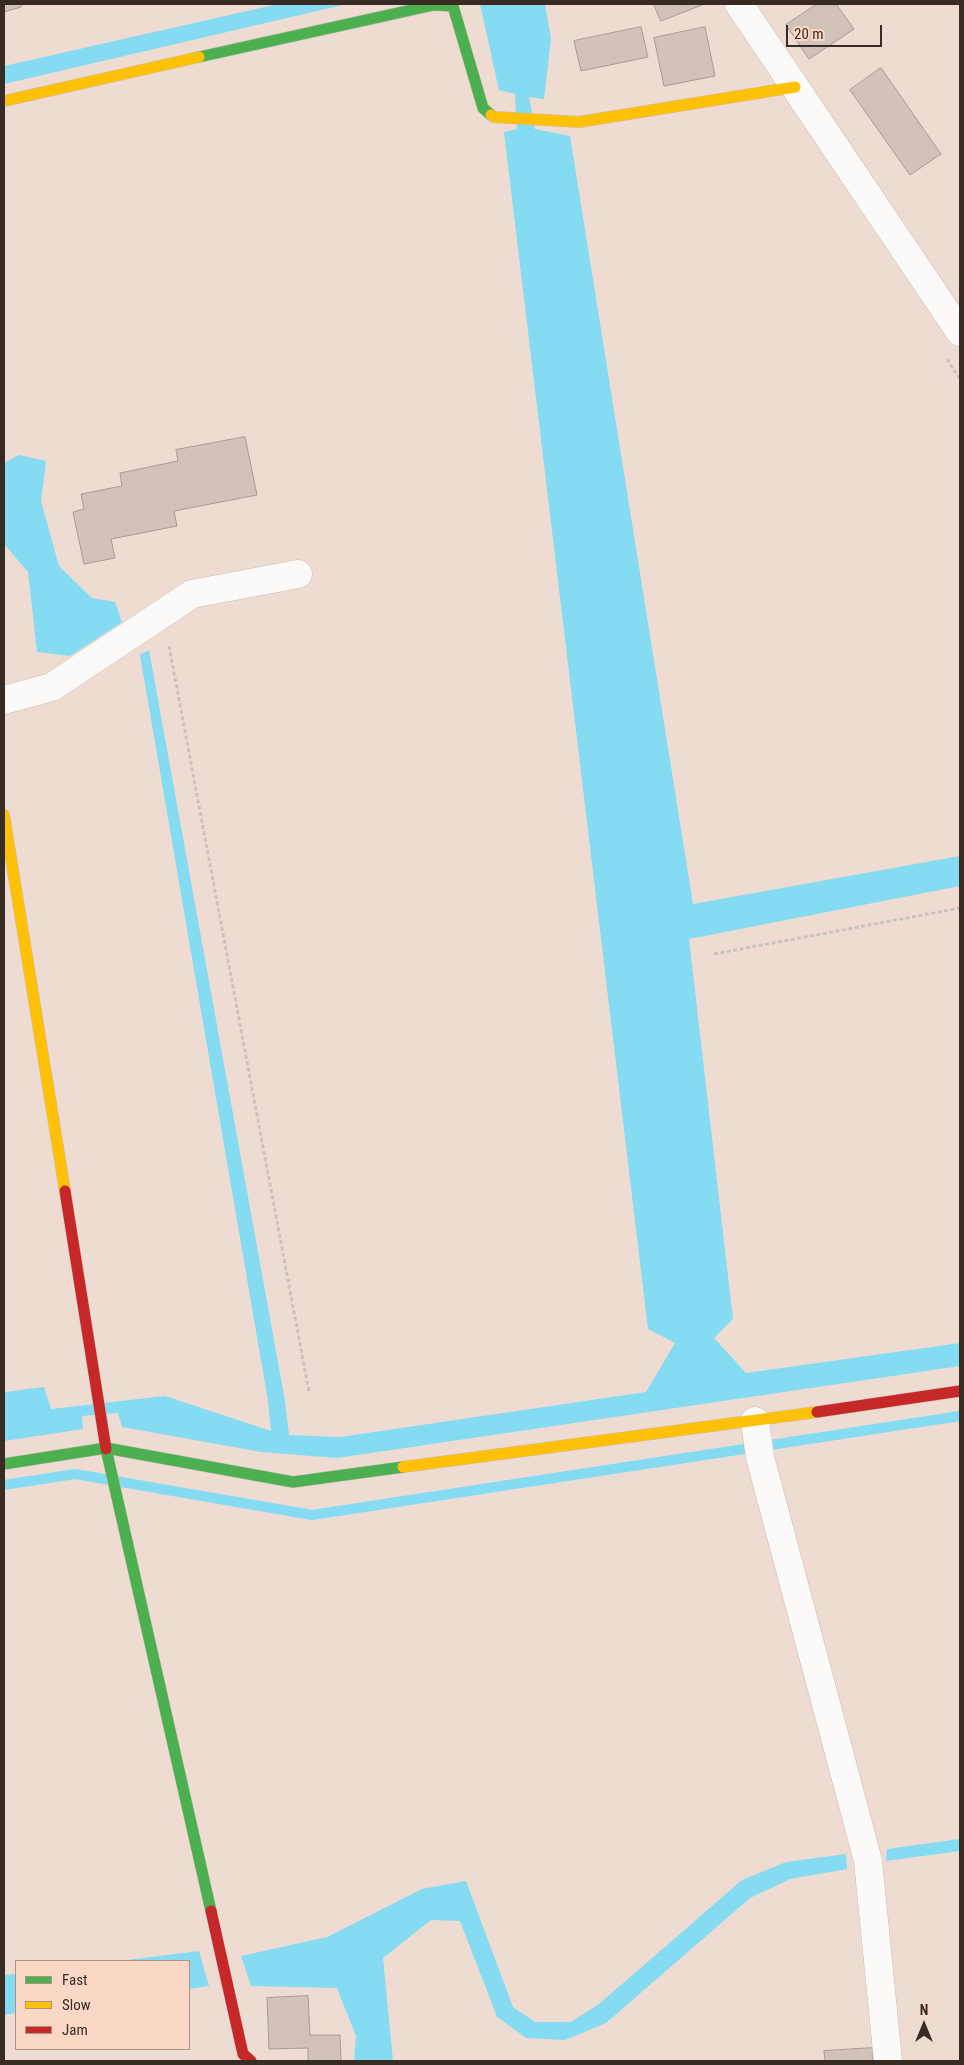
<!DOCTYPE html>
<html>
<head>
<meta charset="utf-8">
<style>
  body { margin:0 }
  #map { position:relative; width:964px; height:2065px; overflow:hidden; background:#eedcd2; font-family:"Roboto Condensed",sans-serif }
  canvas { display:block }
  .frame { position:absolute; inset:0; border:5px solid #382b23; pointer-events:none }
  .legend { position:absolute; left:15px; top:1960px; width:175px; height:90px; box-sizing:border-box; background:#fbd8c5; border:1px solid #ad9384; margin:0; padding:6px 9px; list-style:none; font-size:15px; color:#382b23 }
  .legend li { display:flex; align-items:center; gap:10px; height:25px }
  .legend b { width:25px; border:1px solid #ad9384 }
  .north { position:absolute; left:899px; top:2000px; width:50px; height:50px; -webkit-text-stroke:4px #fbd8c5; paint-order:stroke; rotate:0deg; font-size:14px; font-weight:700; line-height:20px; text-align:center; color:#382b23 }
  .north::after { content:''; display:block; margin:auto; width:18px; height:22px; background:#382b23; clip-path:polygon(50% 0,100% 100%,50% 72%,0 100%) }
  .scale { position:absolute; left:786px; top:25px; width:96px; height:22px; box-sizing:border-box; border:2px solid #382b23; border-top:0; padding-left:6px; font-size:15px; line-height:18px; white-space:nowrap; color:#382b23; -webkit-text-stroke:4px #fbd8c5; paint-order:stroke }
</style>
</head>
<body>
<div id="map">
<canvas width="964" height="2065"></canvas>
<div class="frame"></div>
<ul class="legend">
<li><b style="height:6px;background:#4caf50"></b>Fast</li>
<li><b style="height:6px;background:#ffc107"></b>Slow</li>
<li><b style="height:6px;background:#c62828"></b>Jam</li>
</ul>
<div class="north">N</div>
<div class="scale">20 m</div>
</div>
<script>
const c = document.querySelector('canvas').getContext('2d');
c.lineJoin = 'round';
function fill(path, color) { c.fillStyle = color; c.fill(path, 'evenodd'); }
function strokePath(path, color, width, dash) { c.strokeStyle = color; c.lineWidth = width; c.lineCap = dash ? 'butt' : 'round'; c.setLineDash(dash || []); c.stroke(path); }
fill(new Path2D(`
  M278 4H347L4 84V66Z
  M480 4H545L551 39 544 99 529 97 535 129 570 136 693 904 960 856V886L689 939 733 1319 714 1338 746 1373 960 1343V1366L337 1458 261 1452 122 1427 118 1413 82 1416 83 1429 4 1441V1392L44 1387 51 1409 165 1396 271 1431 268 1401 140 655 149 650 285 1401 289 1435 340 1437 646 1392 675 1343 648 1329 504 132 517 129 515 94 499 90Z
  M19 455 46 461 41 501 59 566 92 598 115 602 122 622 70 656 37 652 28 572 4 544V463Z
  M960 1839V1851L886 1861 887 1849Z
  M846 1854 847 1869 790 1879 750 1898 606 2023 565 2040 526 2038 497 2017 460 1921 431 1920 383 1958 393 2061H354L356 2036 337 1988 251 1986 241 1956 327 1937 422 1889 466 1881 513 2007 535 2022H571L599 2004 742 1880 786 1862Z
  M199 1951 209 1986 189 1989V1961H119Z
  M16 1974V2013L4 2015V1975Z`), '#84dbf2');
strokePath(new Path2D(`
  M4 1485 75 1474 312 1515 960 1416`), '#84dbf2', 10);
const building = new Path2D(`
  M4 4H21V7L4 12Z
  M654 4H702V5L661 21Z
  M817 4H836L854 29 809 59 786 25Z
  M641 27 648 57 581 71 574 41Z
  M705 27 715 76 664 86 654 38Z
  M881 68 941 154 910 175 850 90Z
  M245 437 257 495 174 511 177 526 111 539 115 558 84 564 73 512 84 509 81 494 122 486 120 473 178 461 176 450Z
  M308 1996 310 2035H340L341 2061H308V2048L269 2049 267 1998Z
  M873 2048V2061H825L824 2051Z`);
fill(building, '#d1c2ba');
strokePath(building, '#a89992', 1);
const street = new Path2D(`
  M739 4 960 332
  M4 700 52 687 192 594 298 574
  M755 1421 760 1457 868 1861 888 2061`);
const fast = new Path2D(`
  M199 57 434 5 453 6 483 108 491 115
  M106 1449 211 1911
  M4 1464 106 1448 293 1482 403 1467`);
const slow = new Path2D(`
  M4 101 199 57
  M491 115 494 117 579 122 795 87
  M4 815 65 1191
  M403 1467 817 1412`);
const jam = new Path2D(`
  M65 1191 106 1449
  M817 1412 960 1391
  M211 1911 243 2054 251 2061`);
strokePath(street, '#c9bbb3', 29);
strokePath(fast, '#c9bbb3', 12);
strokePath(slow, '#c9bbb3', 12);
strokePath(jam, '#c9bbb3', 12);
strokePath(new Path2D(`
  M947 359 960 379
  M169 646 309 1392
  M714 954 960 908`), '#c9c3c0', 3, [4, 2.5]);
strokePath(street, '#fcfaf8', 28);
strokePath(fast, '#4caf50', 11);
strokePath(slow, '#ffc107', 11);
strokePath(jam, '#c62828', 11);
</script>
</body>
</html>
